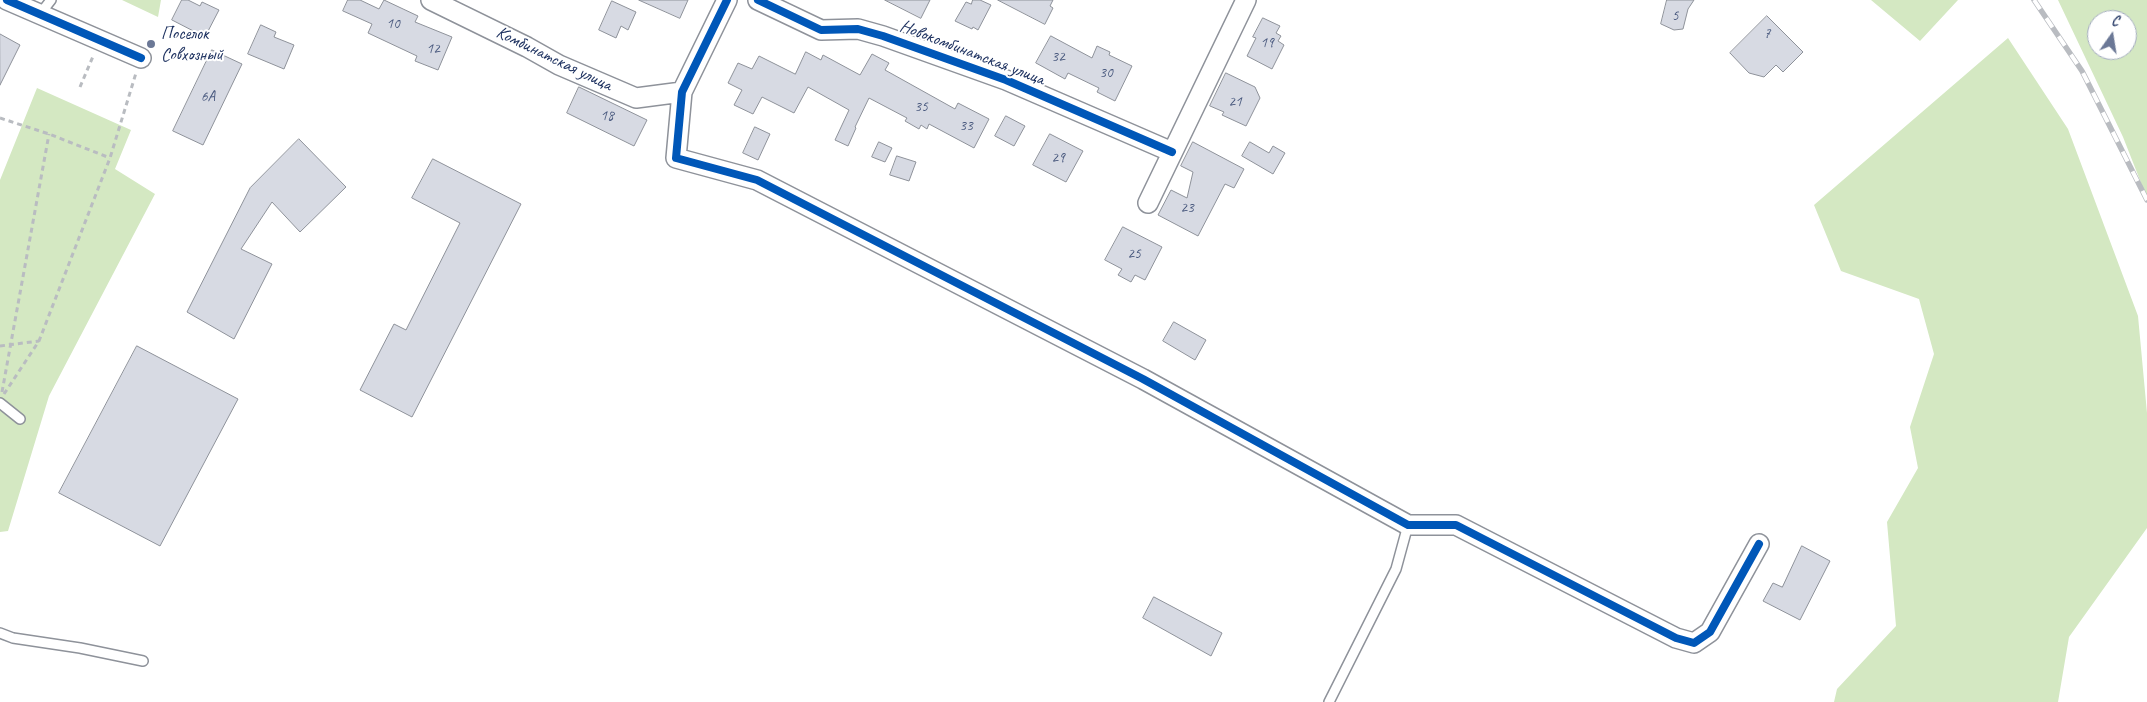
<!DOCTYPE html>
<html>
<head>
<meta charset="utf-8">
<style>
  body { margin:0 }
  #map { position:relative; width:2147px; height:702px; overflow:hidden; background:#fff; font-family:Caveat,sans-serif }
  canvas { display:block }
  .north { position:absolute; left:2087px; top:10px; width:50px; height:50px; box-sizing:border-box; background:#fff; border:1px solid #a4acbf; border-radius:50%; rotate:13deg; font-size:14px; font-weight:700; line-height:20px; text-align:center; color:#1b2f5e }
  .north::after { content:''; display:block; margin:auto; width:18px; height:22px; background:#6b7896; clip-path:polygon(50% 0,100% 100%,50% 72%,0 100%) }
</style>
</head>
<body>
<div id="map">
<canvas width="2147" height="702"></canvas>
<div class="north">С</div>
</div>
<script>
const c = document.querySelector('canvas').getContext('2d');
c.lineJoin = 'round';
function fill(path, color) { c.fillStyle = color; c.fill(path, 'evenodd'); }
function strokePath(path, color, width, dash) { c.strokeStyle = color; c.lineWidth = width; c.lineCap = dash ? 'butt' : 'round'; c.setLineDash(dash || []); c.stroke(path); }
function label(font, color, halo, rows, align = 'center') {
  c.font = font + ' Caveat,sans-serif'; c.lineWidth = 4; c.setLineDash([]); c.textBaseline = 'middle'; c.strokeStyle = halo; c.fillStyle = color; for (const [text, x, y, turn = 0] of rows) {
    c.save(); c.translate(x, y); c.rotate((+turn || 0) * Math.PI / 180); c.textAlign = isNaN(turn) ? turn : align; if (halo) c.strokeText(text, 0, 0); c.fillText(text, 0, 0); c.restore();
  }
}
fill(new Path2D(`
  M122 0H161L158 17Z
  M1871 0H1958L1920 41Z
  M2058 0H2147V198L2123 137ZM2097 20H2127V50H2097Z
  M2008 38 2068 129 2138 316 2147 413V528L2069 637 2058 702H1834L1837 689 1896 626 1887 522 1918 468 1910 427 1934 354 1919 299 1841 271 1814 205Z
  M37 88 131 130 115 169 155 194 49 396 8 531 0 532V180Z`), '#d4e8c2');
const building = new Path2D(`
  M182 0H188L200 6 202 2 219 10 205 37 172 20Z
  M348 0H360L379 9 384 0 418 16 415 22 452 37 438 70 415 61 417 56 368 33 372 24 343 11Z
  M639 0H688L680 18Z
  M885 0H930L921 18Z
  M973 0H980L991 5 978 30 973 27 972 29 955 21 966 2 971 4Z
  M998 0H1053L1050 6 1053 8 1045 24Z
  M1667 0H1694L1688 9 1683 29 1674 30 1661 24Z
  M612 1 636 12 628 30 621 26 616 38 599 30Z
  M1767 16 1803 52 1783 72 1776 65 1764 77 1749 73 1730 53Z
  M1263 18 1280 26 1276 33 1281 36 1278 41 1284 45 1272 69 1247 56 1256 38 1253 37Z
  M261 25 276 32 274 37 294 45 284 69 248 54Z
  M0 34 20 45 0 85Z
  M1051 36 1092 58 1097 46 1110 52 1109 55 1132 66 1115 101 1097 92 1099 88 1068 73 1065 79 1036 63Z
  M212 50 242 64 203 145 173 131Z
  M806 52 821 60 823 55 860 75 872 54 889 63 885 70 955 109 958 103 989 119 974 148 929 124 927 129 921 125 919 129 905 121 907 118 869 98 855 127 856 128 848 146 835 140 849 110 808 87 794 113 762 97 753 114 734 105 742 90 728 83 738 63 752 69 759 56 795 74Z
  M1226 73 1255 87 1260 98 1246 126 1222 115 1224 112 1210 106Z
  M579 87 647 120 634 146 567 113Z
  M1006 116 1025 126 1014 146 995 136Z
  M755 127 770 134 758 160 743 153Z
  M1050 134 1083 151 1066 182 1033 165Z
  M299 139 346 187 300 232 272 202 241 249 272 264 234 339 187 312 250 188Z
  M879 142 892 148 885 162 872 157Z
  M1193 142 1244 169 1234 188 1225 184 1198 236 1158 215 1171 190 1187 198 1193 172 1181 166Z
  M1250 142 1269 153 1273 146 1285 153 1273 174 1242 156Z
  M897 156 916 162 909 181 890 175Z
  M433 159 521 204 412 417 360 390 394 324 406 330 460 223 412 198Z
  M1123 227 1162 247 1145 280 1135 275 1131 282 1118 275 1122 269 1105 260Z
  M1174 322 1206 340 1195 360 1163 341Z
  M137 346 238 399 160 546 59 493Z
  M1802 546 1830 561 1800 620 1763 601 1773 583 1782 587Z
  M1154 597 1222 633 1211 656 1143 618Z`);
fill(building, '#d7dae3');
strokePath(building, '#8e929a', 1);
const service = new Path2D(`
  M40 14 51 0
  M0 403 20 419
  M0 633 13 638 80 648 143 661
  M1329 702 1396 569 1408 525`);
const minor = new Path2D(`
  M7 0 141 58
  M431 0 527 47 559 65 636 98 682 92
  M727 0 682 92 676 158 757 180 1143 379 1408 525H1456L1676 638 1694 643 1710 632 1759 544
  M758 0 821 30 858 29 883 36 1006 80 1172 152
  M1148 203 1246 0`);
strokePath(service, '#8e929a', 12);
strokePath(minor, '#8e929a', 22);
strokePath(new Path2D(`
  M80 87 94 54
  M0 118 49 134 110 158
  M0 346 39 341
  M2 392 49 134
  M4 394 39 341 110 158 136 73`), '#b9bcc1', 3, [5, 4]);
strokePath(service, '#fff', 9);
strokePath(minor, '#fff', 19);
const rail = new Path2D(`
  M2034 0 2082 71 2147 200`);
strokePath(rail, '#b9bcc1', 5.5);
strokePath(rail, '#fff', 4, [11]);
strokePath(new Path2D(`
  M7 0 141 58
  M727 0 682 92 676 158 757 180 1143 379 1408 525H1456L1676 638 1694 643 1710 632 1759 544
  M758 0 821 30 858 29 883 36 1006 80 1172 152`), '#0057b8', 8);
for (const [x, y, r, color] of [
  [151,44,5,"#6b7896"]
]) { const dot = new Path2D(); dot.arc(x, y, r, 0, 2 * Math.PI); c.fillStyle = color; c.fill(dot); strokePath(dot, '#fff', 2); }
label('15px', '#4a5a7f', null, [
  ["5",1675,16],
  ["10",393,24],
  ["7",1767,34],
  ["19",1267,43],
  ["12",433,49],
  ["32",1058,57],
  ["30",1106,73],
  ["6А",208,97],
  ["21",1235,102],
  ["35",921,107],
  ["18",607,116],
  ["33",966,126],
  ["29",1058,158],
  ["23",1187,208],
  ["25",1134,254]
]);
label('18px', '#1b2f5e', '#fff', [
  ["Поселок",161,34],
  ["Совхозный",161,55]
], 'left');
label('18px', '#1b2f5e', '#fff', [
  ["Новокомбинатская улица",972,53,21],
  ["Комбинатская улица",554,59,26]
]);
</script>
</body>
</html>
